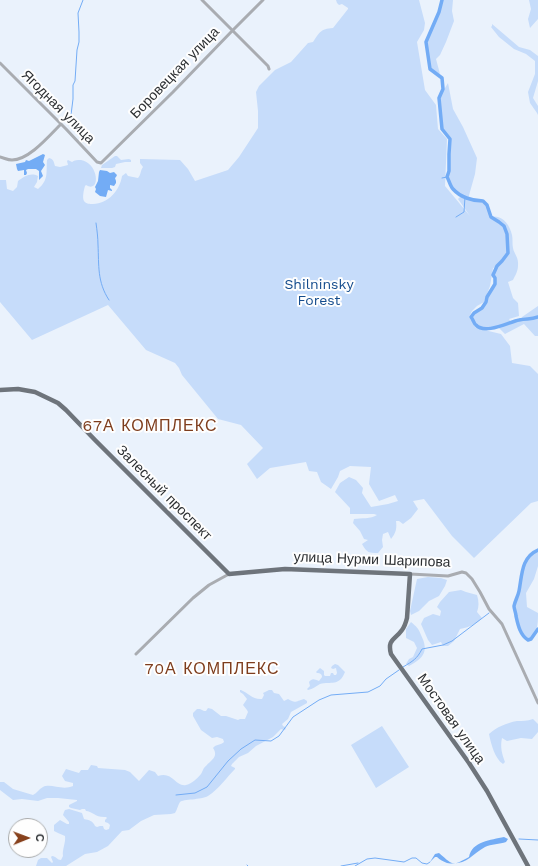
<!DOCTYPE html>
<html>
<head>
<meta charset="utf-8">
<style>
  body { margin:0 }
  #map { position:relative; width:538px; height:866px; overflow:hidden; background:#eaf2fc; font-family:"Work Sans",sans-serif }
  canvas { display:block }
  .north { position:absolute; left:8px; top:818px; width:40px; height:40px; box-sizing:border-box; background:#fefefe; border:1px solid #aaacad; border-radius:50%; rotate:89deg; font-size:11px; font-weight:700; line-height:16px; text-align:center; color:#2d3033 }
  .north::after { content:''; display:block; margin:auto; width:14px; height:18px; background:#87411c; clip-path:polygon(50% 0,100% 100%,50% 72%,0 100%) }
</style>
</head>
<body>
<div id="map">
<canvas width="538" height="866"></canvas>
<div class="north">С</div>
</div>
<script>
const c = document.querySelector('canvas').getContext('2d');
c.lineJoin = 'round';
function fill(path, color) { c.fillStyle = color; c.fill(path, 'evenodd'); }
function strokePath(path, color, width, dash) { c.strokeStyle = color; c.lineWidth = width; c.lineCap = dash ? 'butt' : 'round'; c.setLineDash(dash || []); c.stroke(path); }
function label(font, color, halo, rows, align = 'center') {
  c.font = font + ' "Work Sans",sans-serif'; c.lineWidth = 4; c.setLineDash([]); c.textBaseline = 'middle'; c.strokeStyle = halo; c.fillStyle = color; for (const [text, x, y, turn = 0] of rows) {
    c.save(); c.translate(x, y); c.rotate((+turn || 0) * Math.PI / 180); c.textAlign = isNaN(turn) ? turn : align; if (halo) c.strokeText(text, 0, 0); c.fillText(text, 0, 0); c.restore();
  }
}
fill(new Path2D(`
  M336 0H419L425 23 424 30 417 42 425 90 436 105 438 129 447 139 445 186 470 216 458 199 461 196 452 189 447 177 449 171V154L450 139 442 129 439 98 448 83 453 109 463 127 477 158 475 174 468 199 475 201H483L487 205 491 217C502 214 510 225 512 235 513 239 512 244 513 248 514 254 519 257 518 266 518 271 515 276 513 280L508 282 513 298 518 303 519 316 509 319 511 322 521 319 522 317 538 306V336H535L524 324 505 334 498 327 483 329 476 326 471 317 474 313 482 308 486 302 487 297 495 284V278L493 275 496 267 493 268 490 286 484 302 477 306 472 311 469 317 476 328 501 334 510 346 512 363 530 366 538 374V501L531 503 474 558 452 536 424 499 413 501 418 509 411 518 403 524 399 521H396C397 528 396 533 391 539L388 532 383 534 382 540 383 547 378 553C369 553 367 553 362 544L368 540 364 539 360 531 353 523 354 519C361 518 371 519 377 515L374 514H350V508L335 492 340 483 349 477 356 480 363 488 362 493 371 507 388 504 398 501 395 495 379 501 369 484 371 467 350 466 340 471 338 477 331 489 321 482 317 472 309 471 306 462 270 468 257 479 247 464 263 448 241 425 218 419 182 375 179 368 175 363 146 350 108 305 32 340 0 302V180H6L7 189 13 191 17 187 18 181C24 177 30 172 38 176L37 182 34 187 38 189C49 180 46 172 47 160L49 158C54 159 54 163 55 166L60 167 68 165 67 161 68 160 72 162C75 160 77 160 81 160 99 163 101 194 86 185L85 186C84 189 82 198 84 201 86 204 90 204 93 204 108 204 120 190 122 176L126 173 128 176 138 178C141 175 140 171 143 167L140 163V159L180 160 188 169 195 181 228 170 239 157 258 128V111L256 92 259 86 275 70 291 62 308 43 313 42C320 32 320 29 333 28L348 9V8L342 4 339 5 337 3Z
  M442 0H453L452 11 454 21 446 42 440 55 436 59 440 74 430 69 426 42 439 12Z
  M529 0H538V19L530 28 528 19 531 9Z
  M492 24 519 47 530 50 538 56V81L533 98 538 106V115L537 113 530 103 528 92 535 74V61L526 54 514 49 499 37 491 27 492 26Z
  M115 156H117L121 160 129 159 131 160V162H125L116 164 115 167 112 168H101L102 165Z
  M538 550V566L534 579 526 593 527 607 538 613C538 623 538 635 528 640L525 638 520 631 514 606 519 591 524 564 535 551Z
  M428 577 441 578 447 580 445 586 439 596 429 601 419 611 411 615 410 611 417 579Z
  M461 590 466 592 477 595C479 601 479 607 477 612L482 618C475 625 469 627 460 629L454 641 448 646H443L441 642 432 645 428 640 421 624 424 618 433 614 440 616 441 611 437 607 440 602 449 592Z
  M411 622C416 626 419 629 421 635 429 651 424 658 409 666L406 664 409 659 413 657 417 648 414 642 406 638V629Z
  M335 664 338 665 345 672C339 687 331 681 320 684 316 686 313 689 308 690L307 689 310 686 309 682C312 678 314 679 319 681L322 677C322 674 320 673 317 673L316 672 320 668 324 671V675L325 676H330L331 673H333L334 675H336L337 673 336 668 333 669 331 668 332 666Z
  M240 690H241C248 693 253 700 262 699L264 695 263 693 269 690H272L274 693 279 694 284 701 288 699C296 704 296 701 304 699L307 701V703L291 712 288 719 282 724 283 726 285 727 286 729 284 730 281 729 273 737 256 746 248 753 239 757 232 764 231 766 235 768V769C226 778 219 789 208 796 201 800 183 799 180 802 178 805 177 810 175 813L171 814 154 815 141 821 129 830 122 831 108 846 97 852 85 854 66 866H36L38 860 41 858H47L52 863 53 862 51 857 52 856C56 856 57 860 61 860L63 856C62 849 66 843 65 836L58 833 54 831V825L60 820 67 824H69V822L63 815 64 812 65 810 69 809 82 813 84 819C89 820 93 821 95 826L97 827 100 826H103L104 829 106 830 109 829 110 825 108 823 105 822V820L107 818 106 817C96 818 92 811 86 811L85 809H82L80 810 71 808 69 807V805L77 801V800L58 798H47L38 801 22 799 13 800 0 790V782H4L13 789 33 795C37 793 39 789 43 787 51 783 62 791 73 786V783L65 781 62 776 66 769 79 773 81 770H88L91 765 97 766 98 768 125 770 130 772 139 781 149 770 155 772 158 776C173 771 175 787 186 785 191 784 198 778 201 774 203 771 203 768 206 766 211 760 219 757 213 748 216 744 221 745 224 742L223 739 217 737 212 738 201 730 193 716V713L197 709H200L204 711H206L208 708 212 709 221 716H226L238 720 240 719H245L248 712 247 710 243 705 247 699 243 694 240 692Z
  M533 719 538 724V732L532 739 521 738 507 741 502 738C500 747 502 754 505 762L503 764C495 759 491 744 489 734 497 727 506 723 517 721 523 721 527 721 533 719Z
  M382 726 409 767 376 788 351 745Z`), '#c6dcfa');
fill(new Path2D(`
  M43 154 45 155 43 162 45 165 41 171 43 176 39 180V171L36 169H28L26 170 27 173 26 175H24V170L18 171 17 169 16 164 25 162 26 160 29 161Z
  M100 170 107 171 110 173 114 172 117 175 116 177 115 178 116 181V183L114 186 110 185V188L112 190V191L108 190 106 197 100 196 95 192 96 189 95 187 98 181 99 172Z
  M504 837 508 839 506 842C500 844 491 844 485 847 471 855 466 866 447 863 443 861 440 860 437 857H435L430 862 435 854 439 853C454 866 452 866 469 857 472 841 491 840 504 837Z`), '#73acf5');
strokePath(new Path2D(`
  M70 123 73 99V85L75 81 77 50 79 42V32L78 13 83 0
  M442 178 447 177
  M456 217 464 212 465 197
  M96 223C97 230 98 238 98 245 99 265 97 282 109 300
  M403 667C413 661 417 659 422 649L443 645 452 641 489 613
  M176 795 195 793 207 787 228 761 241 749 255 740 271 741 279 736 293 717 319 700 331 695 368 692 380 686 386 679 399 670
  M519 839 538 840
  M247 865 248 866
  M341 866 358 863
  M355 866 367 859 375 858 404 862 412 858H416L422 863 427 864 430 862`), '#73acf5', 1);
strokePath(new Path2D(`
  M442 0 439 12 426 42 430 69 442 78 443 89 439 98 442 129 450 139 449 154V171L447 177C449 180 450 186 453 189 460 197 472 201 483 201L487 205 491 217 499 222 504 226 507 234 508 253 502 261 497 266 493 275 495 278V284L487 297 486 302 482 308 474 313 471 317C473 319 474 324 476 325 485 335 509 322 519 320 527 318 530 320 538 317
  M538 550C521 557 522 576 519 591 518 596 515 601 514 606 514 609 516 613 516 616 518 625 520 635 528 640L531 639 538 629`), '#73acf5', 3.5);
strokePath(new Path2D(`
  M202 0 268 66 269 69
  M0 63 66 129 97 162 101 163 102 162 173 92 233 30 263 0
  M0 157C4 158 8 160 12 160 29 160 49 136 61 124
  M410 574 448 576 462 572 466 573 472 579 480 592 489 609 502 624 538 703
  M136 654 193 598 209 585 229 574`), '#a9acb1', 3);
strokePath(new Path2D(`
  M0 390 18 389 35 392 58 403 66 410 95 440 229 574 285 569 410 574 407 618C406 622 405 626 402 630 395 640 387 639 391 654L469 763 487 791 528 866`), '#6e747b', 4.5);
label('14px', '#2d3033', '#fefefe', [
  ["Боровецкая улица",175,73,-46],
  ["Ягодная улица",58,107,45],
  ["Залесный проспект",164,493,45],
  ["улица Нурми Шарипова",372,560,2],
  ["Мостовая улица",451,719,55]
]);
label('14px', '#144c8d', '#fefefe', [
  ["Shilninsky",319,285],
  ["Forest",319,301]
]);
c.letterSpacing = '1px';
label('16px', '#7e3d1d', '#fefefe', [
  ["67А КОМПЛЕКС",150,426],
  ["70А КОМПЛЕКС",212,669]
]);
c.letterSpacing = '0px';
</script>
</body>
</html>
